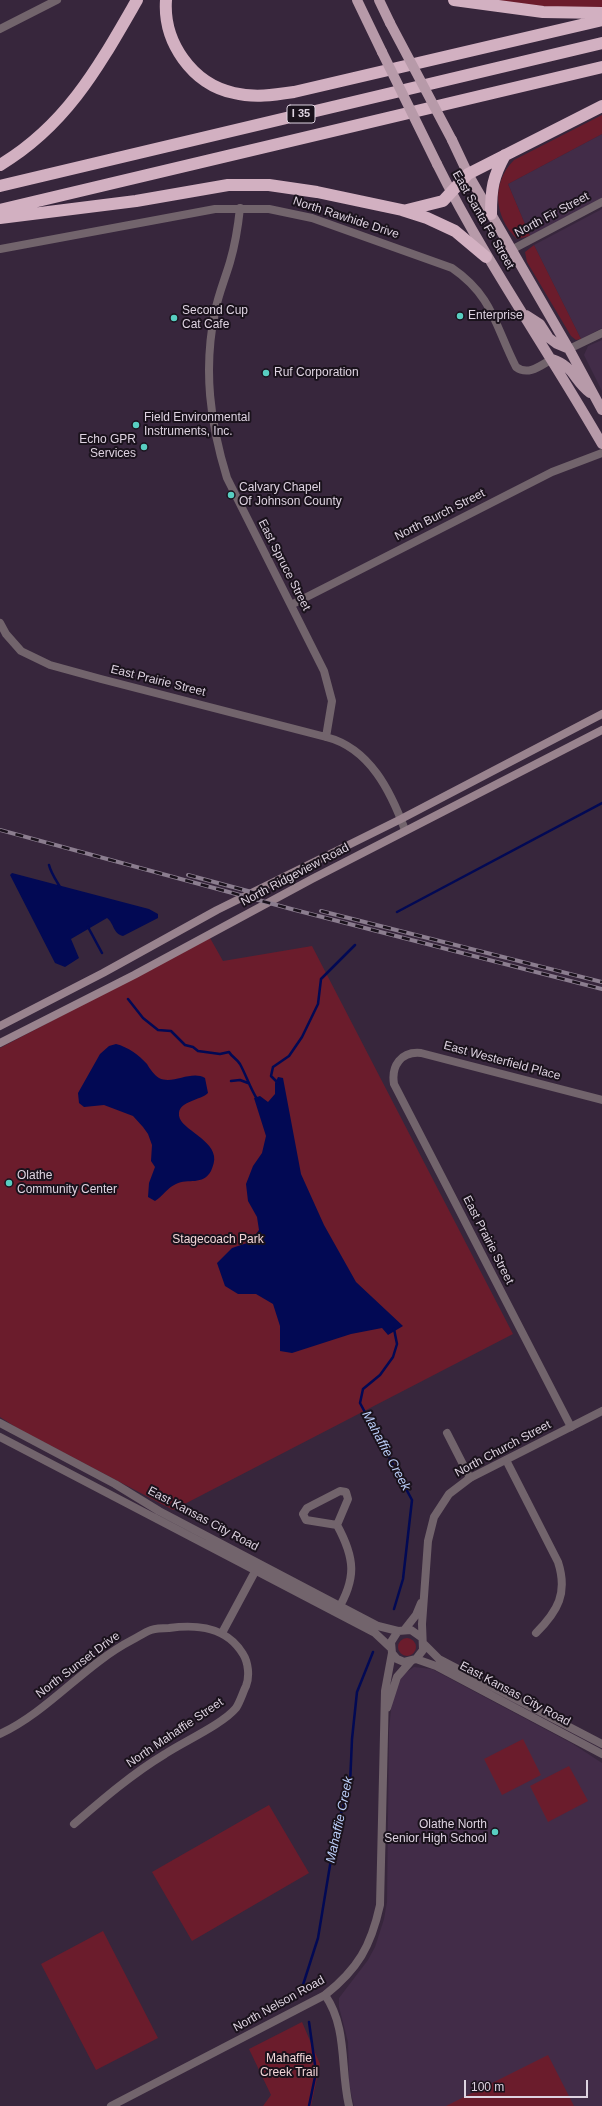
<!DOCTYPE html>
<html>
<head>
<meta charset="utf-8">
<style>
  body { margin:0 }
  #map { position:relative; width:602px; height:2106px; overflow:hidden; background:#37263c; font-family:Helvetica,sans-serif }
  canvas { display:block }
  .scale { position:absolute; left:464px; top:2080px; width:124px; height:18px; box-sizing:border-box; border:2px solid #ded3e1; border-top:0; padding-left:5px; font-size:12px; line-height:14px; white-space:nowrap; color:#ded3e1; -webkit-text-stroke:3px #1a121c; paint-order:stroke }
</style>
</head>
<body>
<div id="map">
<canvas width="602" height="2106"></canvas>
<div class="scale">100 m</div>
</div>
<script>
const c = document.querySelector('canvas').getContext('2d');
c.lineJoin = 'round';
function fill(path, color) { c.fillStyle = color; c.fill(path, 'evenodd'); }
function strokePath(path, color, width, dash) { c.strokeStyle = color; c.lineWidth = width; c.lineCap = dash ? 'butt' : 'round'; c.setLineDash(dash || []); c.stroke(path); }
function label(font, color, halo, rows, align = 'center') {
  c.font = font + ' Helvetica,sans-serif'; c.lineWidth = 4; c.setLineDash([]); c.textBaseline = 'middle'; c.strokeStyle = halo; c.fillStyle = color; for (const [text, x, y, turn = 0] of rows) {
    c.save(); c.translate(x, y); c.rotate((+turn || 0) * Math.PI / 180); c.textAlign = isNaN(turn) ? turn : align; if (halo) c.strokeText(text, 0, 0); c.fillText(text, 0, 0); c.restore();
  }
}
fill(new Path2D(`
  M602 134V198L530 236 508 184Z
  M602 209V328L581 339 534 245Z
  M602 340V391L584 355 588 346Z
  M414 1667 432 1669 573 1744 602 1763V2106H354L349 2084 348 2042 339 2007V1998L368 1960 375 1947 384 1919 387 1902 389 1729 392 1700 401 1676Z`), '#422c48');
fill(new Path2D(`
  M491 0H602V9L556 8Z
  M602 115V134L508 184 530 236 517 239C494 217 491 183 514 160Z
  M534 245 581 339 576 340 571 336 527 262 525 252Z
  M210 938 223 961 312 946 513 1334 173 1510 17 1428 0 1417V1048Z
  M398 1647a9 9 0 1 1 18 0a9 9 0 1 1-18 0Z
  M523 1739 541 1775 502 1795 484 1759Z
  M569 1766 588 1801 548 1822 530 1786Z
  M269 1805 309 1873 192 1941 152 1872Z
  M103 1931 158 2038 96 2070 41 1964Z
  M302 2022 320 2064 311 2106H263L271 2095 249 2049Z
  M548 2055 574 2106H446Z`), '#6b1c2c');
fill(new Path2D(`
  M12 873 149 909 158 914V918L123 936C113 934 114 923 107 918L71 939 79 958 65 967 55 963 10 875Z
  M116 1044C128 1047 139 1055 147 1064 150 1069 154 1075 159 1078 173 1085 191 1070 205 1078L208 1093C201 1100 180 1101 179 1113 177 1128 211 1137 214 1156 215 1161 213 1166 211 1171 203 1186 188 1178 176 1184 168 1187 163 1196 155 1201L148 1197 149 1183 155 1167 151 1161 152 1145 148 1134 143 1127 133 1116 104 1105 84 1107 79 1103 78 1093 100 1054 109 1046Z
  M278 1077 283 1078 301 1174 324 1225 356 1282 403 1326 388 1335 382 1328 351 1334 292 1353 280 1351V1326L273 1304 256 1294H238L225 1286 217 1263 232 1248 250 1242 259 1230 257 1217 248 1201 246 1184 253 1166 262 1153 266 1136 254 1098 260 1096 268 1102 275 1094V1083Z`), '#020954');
strokePath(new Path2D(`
  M49 865C51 873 56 880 60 887
  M397 912 602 803
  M88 927 102 953
  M128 999 143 1018 158 1030 171 1031 185 1045 193 1047 198 1051 220 1054 229 1052C232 1057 237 1059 240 1064 246 1075 250 1088 257 1099
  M231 1081 240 1080 248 1083
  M278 1083 271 1076 273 1067 289 1056 302 1037 318 1004 321 979 355 945
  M394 1329 397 1344 393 1357 380 1375 363 1389 360 1403 412 1500 403 1579 394 1609
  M302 1988 318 1938 336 1829 350 1785 352 1739 357 1692 373 1652
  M309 2022 316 2072 309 2106`), '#020954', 2.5);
strokePath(new Path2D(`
  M240 208C238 227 235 245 230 262 225 279 218 295 215 312 203 369 210 423 227 478L324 671 332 701 326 737
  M569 349 602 333
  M291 605 552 472 602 453
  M0 623 6 634 21 651 50 665 101 679 326 737C370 748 391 792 405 830
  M571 1427 394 1084C391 1066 401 1051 421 1053L602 1100
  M447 1433 470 1478
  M506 1460 558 1562C568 1593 558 1611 536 1633
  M337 1611C357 1578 355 1558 337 1525L348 1499 346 1492 340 1491 307 1508 303 1514 306 1520 337 1525
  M222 1633 258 1566
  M0 1734C49 1711 84 1665 132 1640 138 1637 145 1632 151 1630 157 1628 163 1628 169 1628 198 1624 227 1627 243 1654 248 1662 250 1676 246 1686 243 1692 240 1702 236 1708 223 1724 183 1742 165 1754 132 1774 103 1799 74 1824
  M325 1995C348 2028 340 2069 349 2106`), '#72646c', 8);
strokePath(new Path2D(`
  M0 29 57 0
  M0 249 215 209H269L312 218 452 268C493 296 495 326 516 367 528 376 540 366 552 359
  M513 249 602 202
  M0 1423 115 1484 159 1511 336 1604 378 1626 398 1631
  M0 1437 375 1633 391 1648
  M405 1629 416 1615 421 1603
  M421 1637 411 1630 398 1631 391 1642 392 1653 397 1659 404 1662 416 1659 423 1650 422 1624 428 1541 434 1517 449 1494 470 1478 602 1411
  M423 1643 439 1659 602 1744
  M416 1659 436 1666 602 1754
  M387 1708 397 1677 411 1661
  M111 2106 325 1995C358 1969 371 1946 380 1905L385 1691 392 1653`), '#72646c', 8);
strokePath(new Path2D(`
  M0 1026 103 973 217 910 401 819 602 714
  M0 1043 134 975 312 879 602 730`), '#99838e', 8);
strokePath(new Path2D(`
  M357 0 382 52
  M379 0 390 23
  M452 140 468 174 569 349 602 410
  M437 164C485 261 548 350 602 444
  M526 315 540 324 549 338 557 344 569 349
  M552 359C574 366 573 380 590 393`), '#b79aa9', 10);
strokePath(new Path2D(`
  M166 0C163 42 192 84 234 93 254 98 274 95 294 92L602 20
  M454 0 543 12 602 13
  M0 165C67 125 99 66 137 0
  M0 186 602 43
  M0 210 602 67
  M407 210 443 201 468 174 602 106
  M491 214C491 188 493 177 505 155
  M0 218 136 201 228 185H269L317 192 402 210 427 218 455 231 486 257`), '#d2b0c1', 12);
const rail = new Path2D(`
  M0 830 295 910 602 989
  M188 875 259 894
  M321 911 602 982`);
strokePath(rail, '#8b7d8f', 4);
strokePath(rail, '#1a121c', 2.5, [8]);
strokePath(new Path2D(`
  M390 23 452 140
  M382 52 437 164`), '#b79aa9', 10);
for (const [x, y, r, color] of [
  [460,316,4,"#58cec1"],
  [174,318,4,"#58cec1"],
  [266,373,4,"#58cec1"],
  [136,425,4,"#58cec1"],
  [144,447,4,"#58cec1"],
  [231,495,4,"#58cec1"],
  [9,1183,4,"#58cec1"],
  [495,1832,4,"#58cec1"]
]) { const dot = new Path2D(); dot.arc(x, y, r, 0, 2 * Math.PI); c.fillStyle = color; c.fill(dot); strokePath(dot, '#1a121c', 1.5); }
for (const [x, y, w] of [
  [301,114,28]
]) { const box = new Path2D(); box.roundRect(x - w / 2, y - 9, w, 18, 3); c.fillStyle = '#1a121c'; c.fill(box); strokePath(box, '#ded3e1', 1); }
label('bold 11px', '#ded3e1', null, [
  ["I 35",301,114]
]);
label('12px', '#ded3e1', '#1a121c', [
  ["North Fir Street",552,215,-28],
  ["North Rawhide Drive",346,218,18],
  ["East Santa Fe Street",483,220,60],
  ["North Burch Street",440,515,-27],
  ["East Spruce Street",284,565,63],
  ["East Prairie Street",158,681,14],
  ["North Ridgeview Road",295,875,-28],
  ["East Westerfield Place",502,1061,15],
  ["East Prairie Street",488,1240,63],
  ["North Church Street",503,1449,-28],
  ["East Kansas City Road",203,1519,28],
  ["North Sunset Drive",78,1665,-37],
  ["East Kansas City Road",515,1694,28],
  ["North Mahaffie Street",175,1733,-34],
  ["North Nelson Road",279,2004,-29]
]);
label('12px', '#ded3e1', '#1a121c', [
  ["Second Cup",182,311],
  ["Cat Cafe",182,325],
  ["Enterprise",468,316],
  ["Ruf Corporation",274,373],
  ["Field Environmental",144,418],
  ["Instruments, Inc.",144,432],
  ["Echo GPR",136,440,"right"],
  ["Services",136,454,"right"],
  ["Calvary Chapel",239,488],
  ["Of Johnson County",239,502],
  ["Olathe",17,1176],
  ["Community Center",17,1190],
  ["Olathe North",487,1825,"right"],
  ["Senior High School",487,1839,"right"]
], 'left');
label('12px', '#f2d5d7', '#1a121c', [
  ["Stagecoach Park",218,1240],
  ["Mahaffie",289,2059],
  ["Creek Trail",289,2073]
]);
label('italic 13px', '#bcd0fb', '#1a121c', [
  ["Mahaffie Creek",386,1451,62],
  ["Mahaffie Creek",340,1820,-78]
]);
</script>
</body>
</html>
